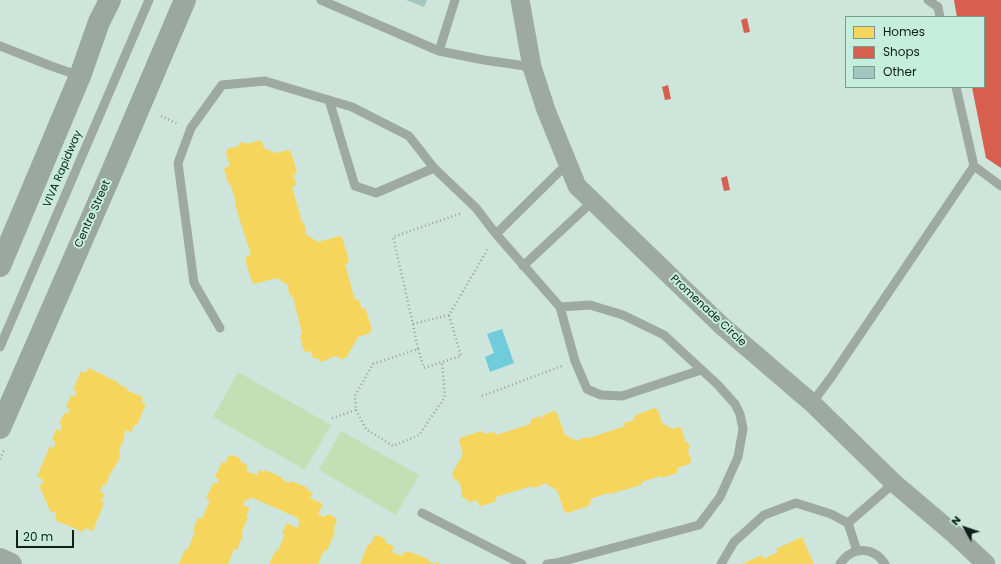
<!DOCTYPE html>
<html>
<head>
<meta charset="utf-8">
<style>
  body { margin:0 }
  #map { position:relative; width:1001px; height:564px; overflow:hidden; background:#cee5dc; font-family:Poppins,sans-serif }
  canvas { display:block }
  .legend { position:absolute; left:845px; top:16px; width:140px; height:72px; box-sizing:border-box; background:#c5eedf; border:1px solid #7c9b90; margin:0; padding:5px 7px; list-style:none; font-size:12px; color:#0f1f1a }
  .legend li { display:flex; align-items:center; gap:8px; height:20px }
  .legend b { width:20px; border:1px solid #7c9b90 }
  .north { position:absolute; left:945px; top:508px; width:40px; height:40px; -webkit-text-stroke:3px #c5eedf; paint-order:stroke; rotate:310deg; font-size:11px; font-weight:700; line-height:16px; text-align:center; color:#0f1f1a }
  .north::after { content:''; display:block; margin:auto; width:14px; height:18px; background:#0f1f1a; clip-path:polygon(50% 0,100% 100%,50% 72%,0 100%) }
  .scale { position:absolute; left:16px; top:530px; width:58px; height:18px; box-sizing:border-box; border:2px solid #0f1f1a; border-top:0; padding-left:5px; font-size:12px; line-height:14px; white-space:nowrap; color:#0f1f1a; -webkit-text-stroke:3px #c5eedf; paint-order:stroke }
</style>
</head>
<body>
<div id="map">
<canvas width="1001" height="564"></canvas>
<ul class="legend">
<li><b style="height:11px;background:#f6d55c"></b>Homes</li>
<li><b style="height:11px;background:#d6604d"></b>Shops</li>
<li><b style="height:11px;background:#a3c6c1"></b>Other</li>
</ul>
<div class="north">N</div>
<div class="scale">20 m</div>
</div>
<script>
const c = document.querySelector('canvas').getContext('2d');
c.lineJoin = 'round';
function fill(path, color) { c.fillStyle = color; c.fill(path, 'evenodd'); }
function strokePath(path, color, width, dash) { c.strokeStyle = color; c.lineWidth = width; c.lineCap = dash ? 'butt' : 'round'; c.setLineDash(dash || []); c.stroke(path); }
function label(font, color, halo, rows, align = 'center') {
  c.font = font + ' Poppins,sans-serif'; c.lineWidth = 4; c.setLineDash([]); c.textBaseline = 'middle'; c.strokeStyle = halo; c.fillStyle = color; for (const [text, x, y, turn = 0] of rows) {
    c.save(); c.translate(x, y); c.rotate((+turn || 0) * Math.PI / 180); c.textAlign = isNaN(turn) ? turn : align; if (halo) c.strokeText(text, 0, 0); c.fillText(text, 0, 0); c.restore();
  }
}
fill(new Path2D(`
  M238 372 331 425 305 470 213 417Z
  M341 431 419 475 396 515 319 470Z`), '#c2e0b4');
fill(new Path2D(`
  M502 329 514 363 490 372 485 357 494 353 487 334Z`), '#70ccda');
fill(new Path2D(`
  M260 140 262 142 264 148 275 153 288 150 291 152 297 172 295 175H293L296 183 295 186 292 187 302 222 304 223 306 232 305 234 318 242 340 236 342 237 349 260 348 263 345 264 355 300 358 299 359 300 362 309 364 308 366 310 372 330 370 333 358 337 346 358 341 359 336 356 327 359V360L320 362 318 358 314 359 313 358 311 351 307 352 304 351 300 337 302 333 293 297 290 296 288 288 289 286 277 278 254 284 252 282 245 259 247 256 251 255 235 205 236 203 231 185 228 183 224 169 226 167 230 166 226 153 227 149 239 146 240 143 244 142 247 144Z
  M88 368 106 376V377L118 382V384L127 388 126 390 143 397 141 402 146 404 137 425 135 424 131 432 126 430 123 438H125L119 450 120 455 119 460 116 465 110 474 106 485 103 484 100 492 105 494 101 502 104 503 93 531 85 528 83 532 55 520 56 516 55 511 51 513 39 485 44 484 41 478 37 477 50 446 54 448 56 442 52 440 56 429 60 431 62 425 59 424 64 413 68 414 70 409 66 407 71 395 75 397 77 391 73 390 81 371 86 373Z
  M654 408 658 410 662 423 672 429 678 427 681 428 685 440 684 441 688 443 690 446 688 450 691 461 690 464 677 468V473L662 478 661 476 642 482 641 485 610 494 608 493 590 499 591 502 589 506 567 513 564 511 557 490 544 483 542 485 534 488 532 486 496 497 495 502 481 506 478 504 477 500 470 502H468L467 498 464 499 463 498 461 492 462 490 459 482 454 479 452 474 463 454 459 441 460 438 481 431 484 433V434L492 432 495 433 496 435 531 424 530 422 532 419 540 416V419L542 418 541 416 554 411 557 413 565 435 577 441 579 440V439L587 437 589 438 625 426 624 423 634 420V416Z
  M232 455 240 458 241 462 248 465 246 471 257 475 259 470 264 472 265 470 283 478 282 480 290 483 291 481 308 488 307 490 313 493 310 498 323 504 318 514 324 517 328 514 336 518 337 521 333 530 335 531 327 551 324 550 318 564H269L276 550 278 551 285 534 282 533 287 523 297 528 300 522 297 520 298 518 251 497 250 500 246 499 243 505 250 508 246 516 248 517 241 534 243 535 237 550 234 549 228 564H179L185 549 187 551 195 532 193 530 198 517 202 519 210 500 206 499 213 483 217 484 219 479 215 477 222 462 225 463 229 456Z
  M377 535 384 538 386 541 385 543 394 546 392 552 402 556 405 551 410 553V552L428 559V561L435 564 436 562 441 564H360L368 544 370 545 374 537Z
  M802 537 814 564H742L762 555 763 559 778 552 776 549Z`), '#f6d55c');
fill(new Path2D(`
  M954 0H1001V168L986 158 972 87H984V17H957Z
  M747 18 750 32 744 33 741 20Z
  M668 85 671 99 665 100 662 87Z
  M727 176 730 190 724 191 721 178Z`), '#d6604d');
fill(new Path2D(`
  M406 0H427L424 7Z`), '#a3c6c1');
strokePath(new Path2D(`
  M161 116 178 124
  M413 324 449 315 489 247
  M418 349 424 368 461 356 449 315
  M482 396 562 366
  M356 410 366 429 393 446 419 435 445 397 442 362
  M332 418 356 410 355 396 373 364 418 349 413 324 393 237 462 213
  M0 459 5 448`), '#97a29c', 2.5, [1, 3]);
strokePath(new Path2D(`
  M321 0 439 51 484 60 532 67
  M928 0 938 7 940 17
  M0 46 51 66 80 76
  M439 51 455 0
  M956 87 974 166 1001 186
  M329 100 355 186 376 193 434 168
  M496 234 568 163
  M523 266 593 201
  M220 328 194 283 178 163 191 128 222 85 265 81 352 107 409 136 434 168 476 208 496 234 560 307 575 361 587 389 601 395 622 396 701 370
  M0 347 149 0
  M812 403 832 376 974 166
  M422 513 522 564
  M848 523 894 483
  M547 564 556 563 699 525 720 497 738 457 743 429 740 414 735 404 718 385 664 335 623 315 590 305 560 307
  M721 564 734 542 764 515 796 503 831 514 848 523 857 551
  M840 564C852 546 873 546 885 564`), '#9ea9a3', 9);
strokePath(new Path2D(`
  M520 0 532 67 546 110 577 186 721 325 812 403 894 483 954 534 986 564`), '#9ea9a3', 19);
strokePath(new Path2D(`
  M0 559 11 564`), '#9ea9a3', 22);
strokePath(new Path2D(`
  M0 266 80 76 99 22 110 0
  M0 428 113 169 185 0`), '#9ba8a1', 22);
label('11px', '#0f1f1a', '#c5eedf', [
  ["VIVA Rapidway",63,169,-67],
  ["Centre Street",93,214,-66],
  ["Promenade Circle",708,311,43]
]);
</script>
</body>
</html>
